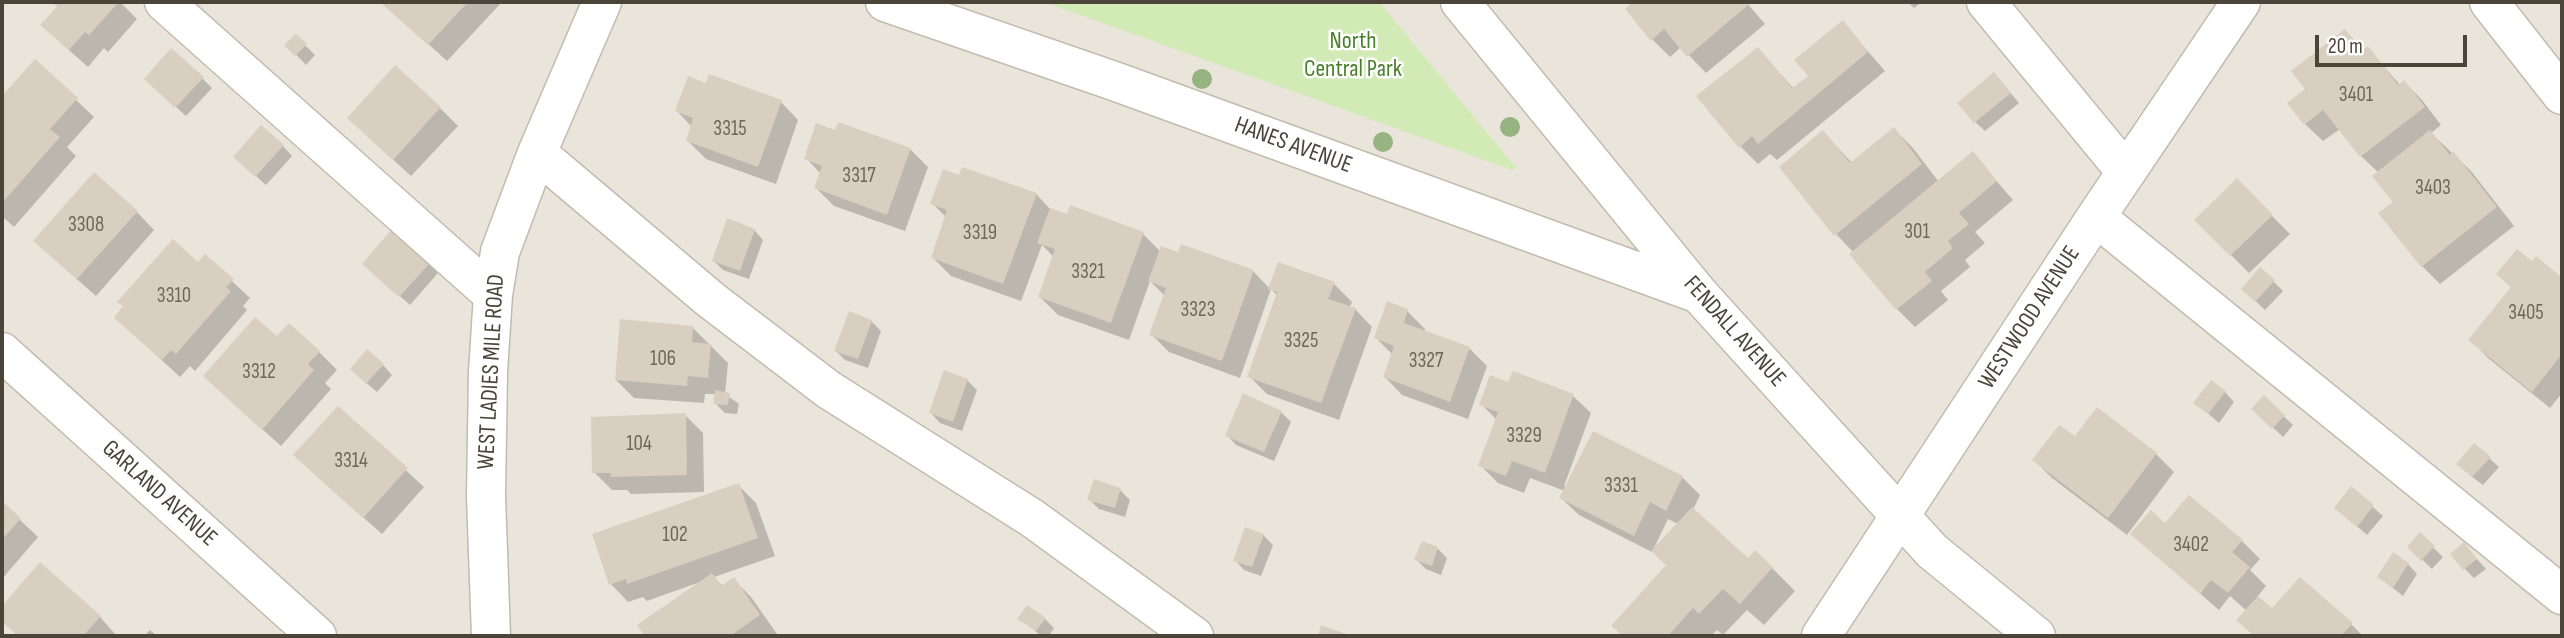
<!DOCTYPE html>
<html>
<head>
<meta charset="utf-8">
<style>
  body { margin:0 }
  #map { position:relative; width:2564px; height:638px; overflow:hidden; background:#f6f3ec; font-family:"Sofia Sans Condensed",sans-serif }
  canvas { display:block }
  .frame { position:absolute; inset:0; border:4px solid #4b4439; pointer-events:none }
  .scale { position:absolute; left:2315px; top:35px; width:152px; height:32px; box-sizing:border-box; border:4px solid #4b4439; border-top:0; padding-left:9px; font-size:21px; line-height:24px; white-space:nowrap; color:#4b4439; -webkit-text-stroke:5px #fff; paint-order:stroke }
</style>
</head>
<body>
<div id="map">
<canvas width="2564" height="638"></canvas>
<div class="frame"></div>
<div class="scale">20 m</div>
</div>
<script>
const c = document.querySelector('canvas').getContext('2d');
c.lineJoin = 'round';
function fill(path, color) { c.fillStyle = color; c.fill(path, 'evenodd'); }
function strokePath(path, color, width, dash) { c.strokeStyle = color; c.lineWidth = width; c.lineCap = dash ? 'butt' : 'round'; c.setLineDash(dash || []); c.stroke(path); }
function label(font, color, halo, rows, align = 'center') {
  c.font = font + ' "Sofia Sans Condensed",sans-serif'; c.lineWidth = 5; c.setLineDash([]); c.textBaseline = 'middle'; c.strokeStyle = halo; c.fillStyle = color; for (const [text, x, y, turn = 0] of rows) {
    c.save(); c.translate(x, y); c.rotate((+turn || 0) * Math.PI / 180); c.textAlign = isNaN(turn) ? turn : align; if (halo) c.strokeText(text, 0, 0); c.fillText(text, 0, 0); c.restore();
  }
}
fill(new Path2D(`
  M2 2H2562V636H2Z`), '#eae5da');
fill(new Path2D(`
  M1044 2H1379L1516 168 1512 170Z`), '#d2eab5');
fill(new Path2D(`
  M57 2H120L137 19 108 52 104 48 88 67 60 42 59 7Z
  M386 2H502L447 61 403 21 385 4Z
  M1636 2H1746L1765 24 1706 73 1681 47 1670 57 1652 39 1627 9Z
  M1908 2H1922L1914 8Z
  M1843 23 1885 71 1777 160 1770 154 1758 164 1740 146 1758 49 1794 89 1810 76Z
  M2345 31 2364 50 2368 48 2400 85 2404 82 2422 100 2441 125 2431 133 2471 171 2514 226 2440 284 2422 266 2395 202 2379 173 2361 156 2340 129 2323 141 2305 124 2307 90Z
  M296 36 315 55 306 65 287 45Z
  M35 61 94 117 67 147 76 156 14 227 2 216V98Z
  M202 78 212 88 186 116 156 89Z
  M2003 84 2019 103 1985 131 1975 122Z
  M708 85 781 102 798 120 776 184 706 159 688 141 692 127 677 111Z
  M440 108 458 126 411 176 367 136Z
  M1894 129 1912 147 1939 182 1973 154 2013 200 1975 232 1985 243 1965 260 1970 267 1941 291 1948 300 1915 327 1897 309 1854 253 1836 234 1823 132 1852 163Z
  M836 132 910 149 928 167 905 231 834 206 816 188 821 174 806 158Z
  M283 146 292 156 266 185 245 166Z
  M2237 181 2290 234 2249 273 2196 220Z
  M1036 194 1051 210 1068 216 1143 234 1161 252 1253 271 1270 289 1334 284 1352 302 1349 308 1355 309 1372 327 1339 420 1267 394 1249 376 1278 296 1271 289 1240 378 1169 352 1151 334 1165 296 1150 281 1129 340 1058 315 1040 297 1054 257 1042 245 1021 301 951 276 933 258 947 218 932 203Z
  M137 212 154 230 96 296 53 258Z
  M754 230 763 240 749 279 723 270 714 261Z
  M205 256 250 298 243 306 247 310 195 371 190 366 180 377 116 318 198 264Z
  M2536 259 2562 280V393L2550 408 2488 358 2471 340 2513 289 2498 274 2532 264Z
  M428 264 438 273 410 305 374 273Z
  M2261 269 2283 291 2265 310 2243 289Z
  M1407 311 1425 329 1424 332 1469 348 1487 366 1468 419 1402 395 1385 377 1393 355 1376 338Z
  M871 321 881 331 868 368 845 360 836 351Z
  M692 327 728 363 725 394 739 404 737 414 725 413 715 403 716 394H705L704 403 634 398 616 380Z
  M277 338 319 352 337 370 325 383 331 389 281 446 223 394Z
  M383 365 392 375 377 392 362 379Z
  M967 380 977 390 962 431 940 423 931 413Z
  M1509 384 1573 396 1591 413 1564 486 1682 477 1700 495 1693 510 1748 560 1772 568 1795 591 1764 625 1747 610 1723 635 1717 630 1711 636H1625L1614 625 1668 566 1678 524 1668 519 1652 552 1579 515 1561 498 1565 491 1530 478 1524 493 1498 483 1480 465 1497 420 1481 404Z
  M2225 392 2234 402 2219 423 2196 403Z
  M2264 398 2293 425 2283 437 2254 409Z
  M338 408 424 487 382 534 313 473Z
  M1281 412 1291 422 1274 461 1236 445 1227 435Z
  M685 415 703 433 704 492 631 494 627 490H612L594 472Z
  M2075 439 2156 454 2174 472 2127 535 2052 478 2034 460Z
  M2489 458 2499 467 2483 485 2468 474Z
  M738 485 756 503 775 556 714 577 723 587 733 579 751 597 777 634 773 636H648L640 625 700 582 647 601 643 597 628 602 611 584Z
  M2352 489 2383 516 2367 535 2336 508Z
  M1120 490 1130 500 1125 517 1099 509 1089 499Z
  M2 503 38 537 2 579Z
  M2165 525 2242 541 2260 559 2250 570 2266 586 2257 597 2272 611 2351 624 2363 636H2255L2238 620 2247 611 2230 596 2219 610 2132 534Z
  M1263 535 1273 545 1261 576 1244 570 1235 560Z
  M2420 535 2443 557 2432 569 2409 547Z
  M1423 543 1438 549 1447 558 1441 575 1426 569 1416 559Z
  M2464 545 2486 569 2474 578 2464 568Z
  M2408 564 2417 574 2403 596 2379 577Z
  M40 565 100 617 117 636H18L2 620V608Z
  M1020 618 1045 619 1054 628 1049 636H1041Z
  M150 630 157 636H144Z`), '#0003');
fill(new Path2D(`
  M54 2H119L89 35 85 32 69 50 40 25 57 7 53 3Z
  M384 2H468L428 45 382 4Z
  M1633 2H1745L1748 5 1687 57 1664 29 1651 41 1625 9Z
  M1843 20 1868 52 1758 144 1752 136 1739 148 1696 96 1758 47 1792 88 1808 76 1794 60Z
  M2345 29 2362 50 2368 46 2398 85 2404 80 2425 107 2360 157 2323 110 2304 125 2287 103 2305 89 2291 71Z
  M296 34 307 44 295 56 284 45Z
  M171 48 204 77 175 108 144 79Z
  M35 59 78 98 50 129 60 137 2 203V96Z
  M395 65 441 107 393 160 347 118Z
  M1994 72 2011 93 1974 123 1957 103Z
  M709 74 782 100 758 167 686 141 693 118 675 111 688 76 706 83Z
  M838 122 911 148 887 215 814 188 822 166 804 159 816 123 835 130Z
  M261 125 284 145 255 177 233 157Z
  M1894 127 1922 164 1834 236 1779 167 1823 130 1850 163Z
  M2430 130 2450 155 2453 151 2497 207 2421 267 2378 213 2393 202 2372 176Z
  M1973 151 1997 181 1959 213 1969 224 1948 241 1953 248 1925 272 1932 281 1896 310 1849 254Z
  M962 167 1037 193 1003 284 931 258 947 210 930 204 943 169 959 175Z
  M94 172 138 211 77 279 33 241Z
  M2237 178 2273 215 2230 256 2194 220Z
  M1070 205 1144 232 1111 323 1038 297 1055 249 1037 243 1050 208 1067 214Z
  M727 218 755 229 740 271 712 261Z
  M392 229 430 263 399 297 362 264Z
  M173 239 198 262 205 254 234 279 226 287 231 291 176 354 171 350 162 360 114 318 123 306 117 302Z
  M1181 244 1254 270 1222 361 1149 335 1166 288 1148 281 1161 246 1178 252Z
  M2517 249 2532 261 2536 256 2562 278V354L2532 392 2468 340 2511 287 2496 274Z
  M1278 262 1335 282 1328 299 1356 308 1321 403 1247 377 1277 292 1268 289Z
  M2260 267 2275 280 2255 302 2241 289Z
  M1387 301 1408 309 1404 323 1470 347 1450 402 1383 377 1394 346 1374 338Z
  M849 311 872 320 858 359 834 351Z
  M255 317 277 336 289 323 320 351 308 364 314 370 262 430 203 376Z
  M620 319 693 326 692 342 711 344 708 378 688 376 687 386 615 380Z
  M367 349 384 364 366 384 350 369Z
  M944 370 968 379 953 422 929 413Z
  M1513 371 1574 394 1545 473 1512 461 1506 476 1478 466 1498 412 1479 405 1490 375 1508 382Z
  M2211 380 2226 391 2208 414 2193 403Z
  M715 390 730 393 728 405 713 404Z
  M1243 393 1282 411 1264 452 1225 436Z
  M2264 395 2285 415 2272 429 2251 409Z
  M338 406 408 468 363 518 293 455Z
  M2097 407 2157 453 2108 518 2032 460 2059 425 2075 436Z
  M686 413 687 475 611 477V473H592L591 417Z
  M1593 431 1683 476 1666 511 1650 502 1634 536 1559 498Z
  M2474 443 2491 457 2472 477 2456 464Z
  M1094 479 1121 488 1115 508 1087 500Z
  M739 483 758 538 627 584 626 579 609 585 592 534Z
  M2351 486 2374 505 2357 527 2334 508Z
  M2189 495 2243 540 2232 552 2250 567 2228 593 2211 580 2200 594 2130 534 2151 510 2165 523Z
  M2 501 21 518 2 540Z
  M1692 507 1748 558 1755 550 1773 567 1740 604 1723 589 1699 614 1693 608 1668 636H1623L1611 626 1666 565 1651 551Z
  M1245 527 1264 534 1252 567 1233 561Z
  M2420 532 2435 546 2421 561 2407 547Z
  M1422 541 1438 547 1432 566 1414 560Z
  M2464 542 2477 559 2463 570 2450 554Z
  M2393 552 2409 563 2393 588 2377 577Z
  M40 562 101 616 83 636H18L2 622V606Z
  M712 573 721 586 734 577 760 615 730 636H645L637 625Z
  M2300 577 2353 623 2341 636H2254L2236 620 2258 596 2272 608Z
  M1027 605 1046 618 1036 631 1017 619Z
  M1321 625 1352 636H1318Z`), '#d8cfc1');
const minor = new Path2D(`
  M164 2 493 295
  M885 2 1114 81 1699 294
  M1460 2 1699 294 1863 475 1932 551 2036 636
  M1986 2 2126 172
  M2489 2 2562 95
  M537 153 711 300 829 390 1032 518 1194 636
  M2096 217 2562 595
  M2 352 317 636
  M491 636 486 496 488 372 493 295 500 252 537 153 602 2
  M1821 636 2096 217 2241 2`);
strokePath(minor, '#c2bbae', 41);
strokePath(minor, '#fff', 38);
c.fillStyle = '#97b381';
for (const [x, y] of [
  [1202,79],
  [1510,127],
  [1383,142]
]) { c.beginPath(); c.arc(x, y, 10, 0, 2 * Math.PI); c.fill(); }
label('21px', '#6e675b', null, [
  ["3401",2356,96],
  ["3315",730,130],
  ["3317",859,177],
  ["3403",2433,189],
  ["3308",86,226],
  ["301",1917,233],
  ["3319",980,234],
  ["3321",1088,273],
  ["3310",174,297],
  ["3323",1198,311],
  ["3405",2526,314],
  ["3325",1301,342],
  ["106",663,360],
  ["3327",1426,362],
  ["3312",259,373],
  ["3329",1524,437],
  ["104",639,445],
  ["3314",351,462],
  ["3331",1621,487],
  ["102",675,536],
  ["3402",2191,546]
]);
label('24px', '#4a7f2a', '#fff', [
  ["North",1353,42],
  ["Central Park",1353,70]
]);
label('24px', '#4b4439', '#fff', [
  ["HANES AVENUE",1293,146,20],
  ["WESTWOOD AVENUE",2030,318,-57],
  ["FENDALL AVENUE",1734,332,48],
  ["WEST LADIES MILE ROAD",492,372,-87],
  ["GARLAND AVENUE",159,494,42]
]);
</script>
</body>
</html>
